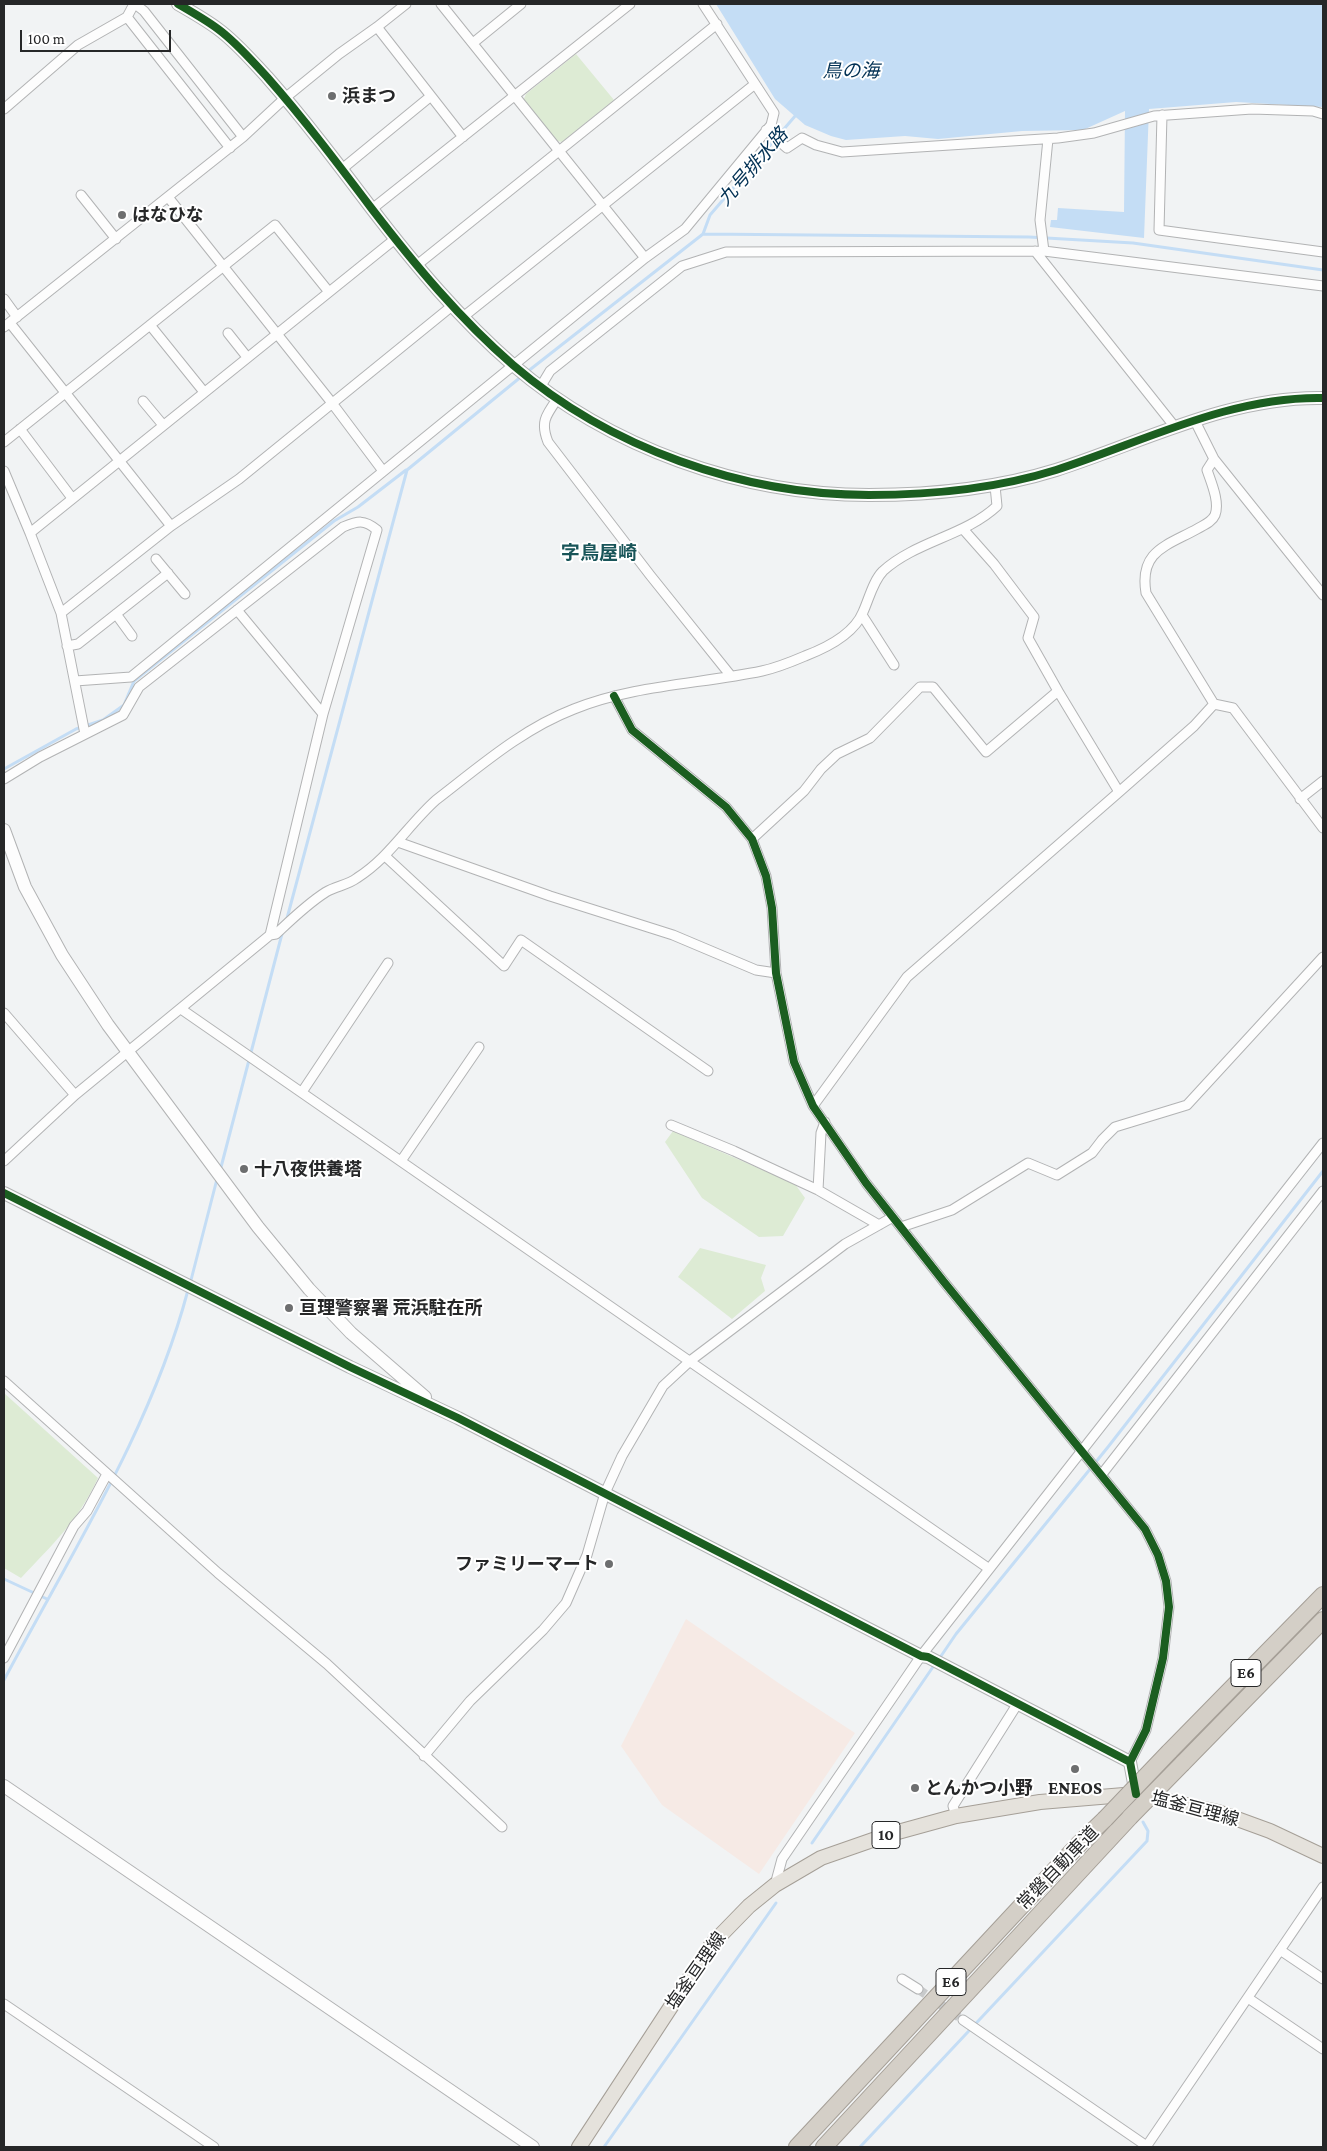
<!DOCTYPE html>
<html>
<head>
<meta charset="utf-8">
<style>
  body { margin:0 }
  #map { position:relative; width:1327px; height:2151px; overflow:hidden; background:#f1f3f4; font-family:"Crimson Pro",serif }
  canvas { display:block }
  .frame { position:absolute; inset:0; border:5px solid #262728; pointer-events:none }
  .scale { position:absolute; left:20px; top:30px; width:151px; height:22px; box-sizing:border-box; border:2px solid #262728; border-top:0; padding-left:6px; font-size:15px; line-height:18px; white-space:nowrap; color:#262728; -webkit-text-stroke:4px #fff; paint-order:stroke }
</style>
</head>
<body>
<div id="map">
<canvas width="1327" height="2151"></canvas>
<div class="frame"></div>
<div class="scale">100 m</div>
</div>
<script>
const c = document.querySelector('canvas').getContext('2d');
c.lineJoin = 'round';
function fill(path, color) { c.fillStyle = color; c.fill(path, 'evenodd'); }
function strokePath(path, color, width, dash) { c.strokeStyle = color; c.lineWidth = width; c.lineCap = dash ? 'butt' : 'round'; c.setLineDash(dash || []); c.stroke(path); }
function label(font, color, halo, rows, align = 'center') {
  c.font = font + ' "Crimson Pro","Noto Sans JP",serif'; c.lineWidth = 4; c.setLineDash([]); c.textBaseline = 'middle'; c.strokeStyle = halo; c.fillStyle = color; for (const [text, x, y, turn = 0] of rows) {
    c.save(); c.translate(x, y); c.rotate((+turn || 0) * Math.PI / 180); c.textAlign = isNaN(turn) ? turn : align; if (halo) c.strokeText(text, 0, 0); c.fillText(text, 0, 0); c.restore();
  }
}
fill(new Path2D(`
  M686 1619 780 1684 855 1733 759 1874 662 1805 621 1746Z`), '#f6eae5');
fill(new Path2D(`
  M576 54 614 100 562 142 557 141 523 101 526 94Z
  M673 1131 795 1184 805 1198 783 1236 759 1237 702 1198 665 1142Z
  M700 1248 766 1265 761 1278 765 1291 732 1319 678 1277Z
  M4 1393 98 1478C78 1521 53 1544 21 1578L4 1568Z`), '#ddebd4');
fill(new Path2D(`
  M716 4H1323V107L1236 102 1149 109 1144 238 1050 227 1051 220H1057L1058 208 1124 212 1125 111 1083 130 1022 131 938 139 905 136 846 140 831 136 805 125 775 99Z`), '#c4ddf5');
strokePath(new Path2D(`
  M703 234 1029 237 1133 243 1323 270
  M527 372 703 234 710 215 796 115
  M4 769 76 729 103 720 124 705 134 681 334 521 358 507 406 470
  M286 922 407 470 522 376
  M220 1171 283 930
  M190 1284 217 1179
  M4 1579 47 1599
  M939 1659 956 1634 1108 1447 1323 1171
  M4 1680C71 1553 151 1430 188 1290
  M812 1843 935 1664
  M604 2147 776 1903
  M860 2147 1147 1841 1148 1831 1143 1822`), '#c4ddf5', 3);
strokePath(new Path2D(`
  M918 1989 963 2020`), '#c8cacb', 9, [9, 4.5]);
const street = new Path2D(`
  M135 4 144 11 243 137
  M441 4 645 258
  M127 17 230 148
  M377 27 463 137
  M473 43 521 4
  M4 109 78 45 127 17 134 4
  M1162 115 1159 230 1323 252
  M766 130 787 148 802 138 816 145 842 152 1058 138 1094 133 1154 116 1252 109 1313 111 1323 114
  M342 169 431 96
  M81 195 116 239
  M168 197 332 403 383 471
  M372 209 630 4
  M1035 251 1175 427
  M1044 251 1323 286
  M417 265 717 24
  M4 299 17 317
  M463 317 755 84
  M10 323 171 526
  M150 325 204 392
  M4 327 243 137 285 98 339 54 377 27 406 4
  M228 333 247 357
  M541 386 550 371 682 266 726 252 1044 251 1040 220 1048 139
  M558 398C546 415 540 422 548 442L650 575 731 676
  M143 401 163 425
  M1195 421 1214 459 1323 595
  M20 429 72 498
  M4 442 275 225 329 292
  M4 471 30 533 61 613 85 734
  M30 533 395 239
  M156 559 185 594
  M237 610 323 714
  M61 613 171 526 239 479 452 306
  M116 614 132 636
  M862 615 894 665
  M67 646 78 644 168 573
  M75 681 131 677 645 258 685 229 771 125 774 113 703 4
  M1058 691 1119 792
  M614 696 632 730 726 807 752 839 766 876 772 908 776 973 794 1062 813 1106 866 1183 944 1282 1145 1529 1158 1555 1166 1581 1169 1607 1163 1658 1146 1730 1130 1762
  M1214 704 1233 708 1323 828
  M4 779 40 757 123 715 139 687 343 527C358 521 364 519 377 530L323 714 270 935
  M1300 799 1323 781
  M752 839 804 791 821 769 837 754 870 738 920 687H933L986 752 1058 691 1028 638 1034 617 994 564 963 529
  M398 842 550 896 673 935 756 970 776 973
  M385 856 504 966 521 940 708 1071
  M181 1009 988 1568
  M4 1013 75 1095
  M302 1092 388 963
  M813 1106 907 977 1119 792 1194 726 1214 704 1146 593C1139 551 1166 546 1197 529 1204 525 1212 522 1215 515 1220 502 1211 482 1207 470L1214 459
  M671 1125 734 1151 818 1190 879 1225
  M4 1161 75 1095 270 935 276 934C292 919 307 904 326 892 336 886 348 885 357 878 389 858 408 825 436 800 479 767 522 729 574 709 633 685 700 684 762 671 776 668 791 662 805 656 826 648 854 634 863 612 869 599 873 581 883 571 916 541 965 536 997 506L995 486
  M401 1161 479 1047
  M818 1190 821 1133 825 1122
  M901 1227 952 1210 1028 1163 1057 1175 1092 1153 1102 1140 1115 1127 1187 1105 1323 957
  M4 1381 218 1573 327 1664 502 1827
  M1102 1474 1323 1191
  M4 1658 74 1526 87 1511 107 1474
  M424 1756 470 1701 543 1630 566 1603 587 1555 605 1493 622 1456 663 1386 690 1361 845 1244 893 1217
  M956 1816 953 1806 1018 1703
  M775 1885 782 1859 921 1656 1323 1143
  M1280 1950 1323 1979
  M902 1979 918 1989
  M1248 1998 1323 2049
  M4 2004 214 2147
  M963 2020 1148 2147
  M1146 2147 1323 1887`);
const secondary = new Path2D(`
  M178 4C192 12 206 20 218 29 237 43 251 60 267 77 304 119 338 164 372 209 415 265 460 319 513 365 610 448 742 495 869 495 933 495 995 489 1056 470 1143 442 1230 396 1323 398
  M4 830 25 887 62 955 108 1025 258 1227 309 1289 351 1333 425 1397
  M4 1193 350 1367 458 1418 921 1656 928 1657 1130 1762 1136 1794
  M4 1786 533 2147`);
const primary = new Path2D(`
  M579 2147 712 1944 749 1906 775 1885 821 1858 887 1835 956 1816 1040 1802 1136 1794 1218 1812 1270 1831 1323 1856`);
const highway = new Path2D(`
  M1169 1752 1323 1595
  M1182 1764 1323 1620
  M797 2147 1080 1843 1105 1819
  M824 2147 1130 1817`);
strokePath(street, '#b2b3b4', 11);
strokePath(secondary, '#b2b3b4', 14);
strokePath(primary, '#a59f97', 16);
strokePath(highway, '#a59f97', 18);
strokePath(street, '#fdfdfd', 9);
strokePath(secondary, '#fdfdfd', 12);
strokePath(primary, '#e5e2dc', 14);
strokePath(highway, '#d4cfc7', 16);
const highwayBridge = new Path2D(`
  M1130 1817 1182 1764
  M1105 1819 1169 1752`);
strokePath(highwayBridge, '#a59f97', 18, []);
strokePath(highwayBridge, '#d4cfc7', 16);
strokePath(new Path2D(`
  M178 4C192 12 206 20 218 29 237 43 251 60 267 77 304 119 338 164 372 209 415 265 460 319 513 365 610 448 742 495 869 495 933 495 995 489 1056 470 1143 442 1230 396 1323 398
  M614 696 632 730 726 807 752 839 766 876 772 908 776 973 794 1062 813 1106 866 1183 944 1282 1145 1529 1158 1555 1166 1581 1169 1607 1163 1658 1146 1730 1130 1762
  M4 1193 350 1367 458 1418 921 1656 928 1657 1130 1762 1136 1794`), '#1b5e20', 8);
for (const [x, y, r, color] of [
  [332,96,5,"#6d6e6f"],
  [122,215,5,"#6d6e6f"],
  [244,1169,5,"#6d6e6f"],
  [289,1308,5,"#6d6e6f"],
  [609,1564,5,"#6d6e6f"],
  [1075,1769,5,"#6d6e6f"],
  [915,1788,5,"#6d6e6f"]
]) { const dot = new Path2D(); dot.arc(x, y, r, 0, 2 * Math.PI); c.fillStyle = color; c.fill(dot); strokePath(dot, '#fff', 2); }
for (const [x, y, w] of [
  [1246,1673,30],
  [886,1835,28],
  [951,1982,30]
]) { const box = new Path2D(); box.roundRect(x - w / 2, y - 13.5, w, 27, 4); c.fillStyle = '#fff'; c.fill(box); strokePath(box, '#262728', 1); }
label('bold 16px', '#262728', null, [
  ["E6",1246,1673],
  ["10",886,1835],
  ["E6",951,1982]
]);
label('bold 18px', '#262728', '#fff', [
  ["浜まつ",342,96],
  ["はなひな",132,215],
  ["十八夜供養塔",254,1169],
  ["亘理警察署 荒浜駐在所",299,1308],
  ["ファミリーマート",599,1564,"right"],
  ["とんかつ小野",925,1788],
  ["ENEOS",1075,1788,"center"]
], 'left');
label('18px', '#262728', '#fff', [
  ["塩釜亘理線",1195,1809,15],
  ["常磐自動車道",1058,1868,-46],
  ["塩釜亘理線",696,1971,-55]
]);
label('italic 19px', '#023154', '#fff', [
  ["鳥の海",851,71],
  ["九号排水路",753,167,-49]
]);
label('bold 19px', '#195559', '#fff', [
  ["字鳥屋崎",599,553]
]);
</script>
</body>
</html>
